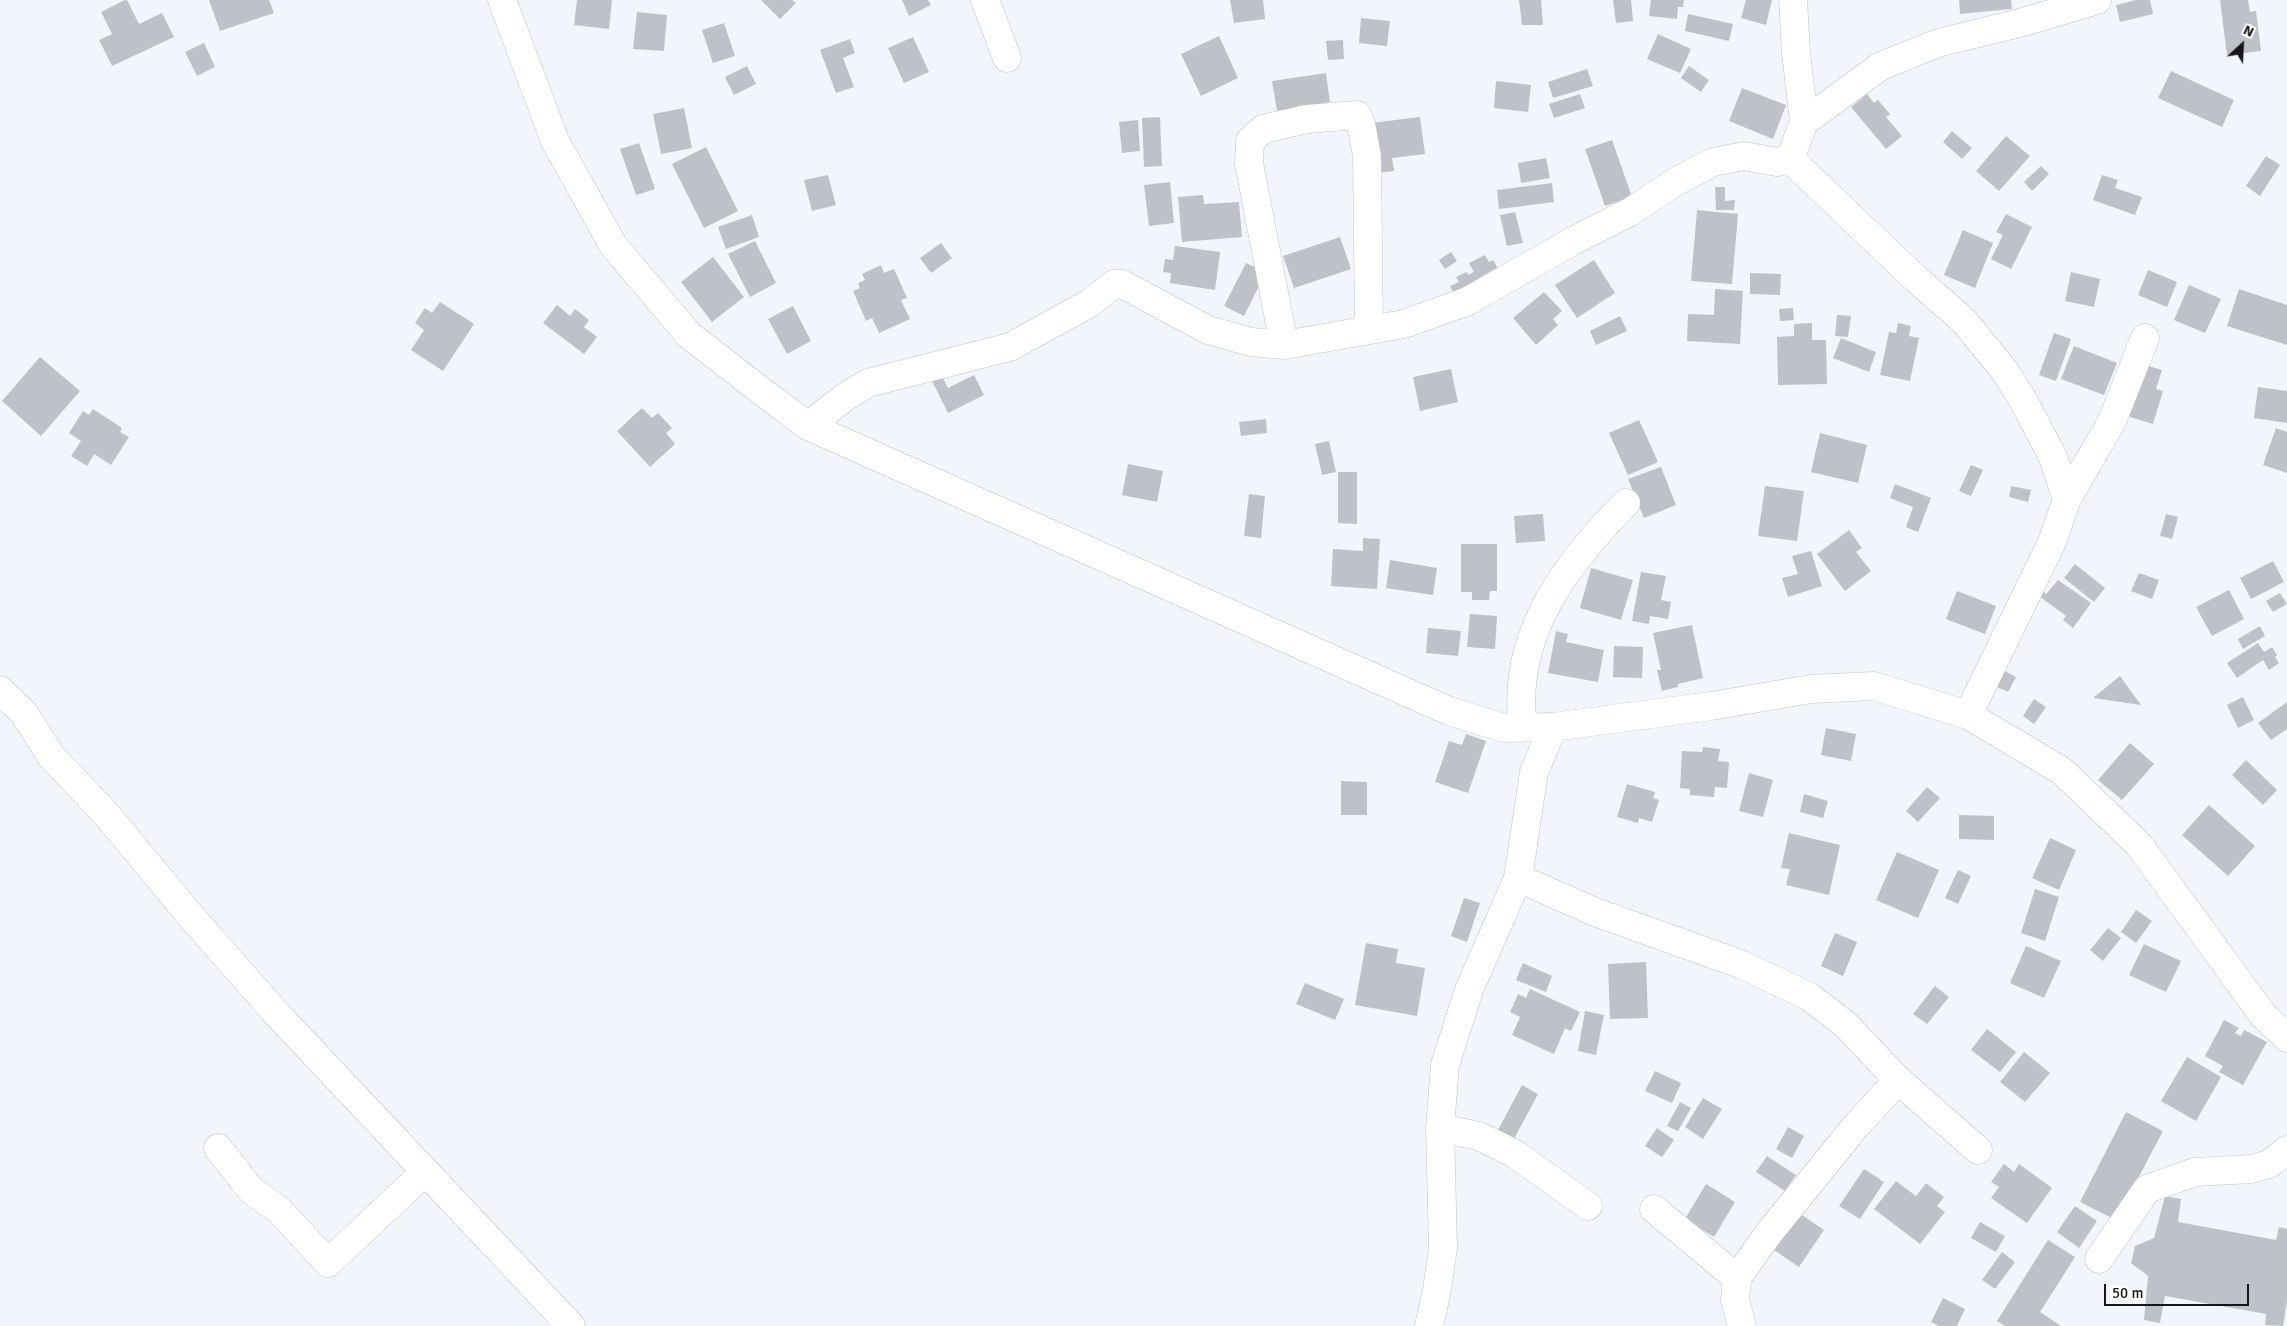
<!DOCTYPE html>
<html>
<head>
<meta charset="utf-8">
<style>
  body { margin:0 }
  #map { position:relative; width:2287px; height:1326px; overflow:hidden; background:#f3f5fd; font-family:Signika,sans-serif }
  canvas { display:block }
  .north { position:absolute; left:2217px; top:20px; width:50px; height:50px; -webkit-text-stroke:4px #fff; paint-order:stroke; rotate:25deg; font-size:14px; font-weight:700; line-height:20px; text-align:center; color:#161619 }
  .north::after { content:''; display:block; margin:auto; width:18px; height:22px; background:#161619; clip-path:polygon(50% 0,100% 100%,50% 72%,0 100%) }
  .scale { position:absolute; left:2104px; top:1284px; width:145px; height:22px; box-sizing:border-box; border:2px solid #161619; border-top:0; padding-left:6px; font-size:15px; line-height:18px; white-space:nowrap; color:#161619; -webkit-text-stroke:4px #fff; paint-order:stroke }
</style>
</head>
<body>
<div id="map">
<canvas width="2287" height="1326"></canvas>
<div class="north">N</div>
<div class="scale">50 m</div>
</div>
<script>
const c = document.querySelector('canvas').getContext('2d');
c.lineJoin = 'round';
function fill(path, color) { c.fillStyle = color; c.fill(path, 'evenodd'); }
function strokePath(path, color, width, dash) { c.strokeStyle = color; c.lineWidth = width; c.lineCap = dash ? 'butt' : 'round'; c.setLineDash(dash || []); c.stroke(path); }
fill(new Path2D(`
  M125 0H127L139 24 162 13 174 37 112 66 99 40 112 34 101 12Z
  M209 0H269L274 13 220 31Z
  M577 0H612L609 29 574 25Z
  M761 0H792L796 3 780 19Z
  M902 0H928L931 5 909 16Z
  M1230 0H1263L1265 19 1234 23Z
  M1519 0H1541L1543 25H1522Z
  M1613 0H1631L1633 21 1616 23Z
  M1651 0H1684L1683 7H1678L1677 19 1649 16Z
  M1746 0H1772L1766 25 1741 18Z
  M1959 0H2011L2012 9 1960 14Z
  M2136 0H2150L2153 14 2120 22 2116 5Z
  M2220 0H2248L2250 12 2256 11 2261 51 2227 55Z
  M637 12 667 15 664 51 633 49Z
  M1688 14 1733 24 1729 41 1685 31Z
  M1361 18 1390 21 1387 46 1359 43Z
  M724 23 735 56 713 63 702 30Z
  M1658 34 1691 49 1680 73 1647 59Z
  M1219 36 1238 78 1201 96 1181 54Z
  M913 37 929 72 904 83 888 48Z
  M850 39 855 53 843 58 854 87 836 93 820 50Z
  M1343 40 1344 59 1328 60 1326 41Z
  M204 43 215 67 197 76 185 52Z
  M747 66 756 84 734 95 725 77Z
  M1689 66 1709 80 1701 92 1681 78Z
  M1587 69 1593 86 1553 98 1548 82Z
  M2171 71 2234 100 2222 127 2158 98Z
  M1326 73 1330 102 1277 111 1272 81Z
  M1496 81 1531 85 1528 112 1494 108Z
  M1742 88 1786 105 1773 139 1729 121Z
  M1580 94 1585 108 1554 118 1549 104Z
  M1867 94 1874 103 1878 100 1890 114 1886 117 1902 136 1886 149 1851 107Z
  M684 108 692 148 661 154 653 114Z
  M1160 117 1162 166 1144 167 1142 118Z
  M1420 117 1425 154 1392 158 1394 171 1377 173 1371 123Z
  M1138 120 1140 151 1122 153 1119 122Z
  M1952 131 1972 148 1962 159 1943 142Z
  M2006 136 2030 156 1999 191 1976 171Z
  M1612 140 1632 197 1605 206 1585 149Z
  M639 143 655 189 636 195 620 149Z
  M706 147 738 211 704 228 672 164Z
  M2266 156 2280 165 2260 196 2246 186Z
  M1546 158 1550 178 1521 183 1518 163Z
  M2041 166 2049 174 2032 191 2024 182Z
  M828 175 836 205 812 211 804 180Z
  M2102 175 2118 180 2115 188 2142 197 2135 215 2093 200Z
  M1170 182 1174 223 1149 226 1144 185Z
  M1552 183 1554 202 1499 209 1497 190Z
  M1715 187H1725V201L1735 200 1734 210H1716Z
  M1203 195 1204 204 1239 202 1242 237 1182 242 1178 197Z
  M1697 210 1738 214 1732 284 1691 281Z
  M1515 212 1523 243 1507 246 1500 215Z
  M2006 214 2032 227 2011 269 1991 259 2003 235 1996 232Z
  M752 215 759 237 726 249 718 227Z
  M1963 230 1993 243 1975 288 1944 275Z
  M1340 237 1351 269 1294 288 1283 256Z
  M755 241 776 283 750 297 728 254Z
  M941 243 952 258 931 273 920 258Z
  M1175 246 1220 252 1215 290 1170 283 1171 273 1163 272 1165 259 1173 260Z
  M1451 252 1457 261 1445 269 1439 260Z
  M1485 255 1489 262 1493 260 1501 274 1456 297 1450 286 1459 282 1456 277 1467 272 1468 275 1474 272 1469 263Z
  M713 257 744 297 712 322 681 282Z
  M1594 260 1615 293 1577 318 1555 285Z
  M1246 263 1266 272 1244 316 1224 306Z
  M881 265 884 273 894 269 907 298 901 300 910 319 879 333 872 318 866 321 853 291 860 288 858 283 865 280 862 274Z
  M2148 270 2177 282 2167 307 2138 295Z
  M2071 272 2100 279 2094 307 2065 301Z
  M1750 273 1781 274 1780 295 1750 294Z
  M2189 285 2221 299 2205 333 2174 320Z
  M1715 289 1743 291 1740 344 1687 341 1688 314 1714 315Z
  M2239 289 2287 305V345L2227 326Z
  M1544 292 1562 311 1553 319 1558 325 1536 345 1513 318Z
  M440 302 474 324 443 371 411 350 424 330 415 323 425 308 432 313Z
  M557 305 570 316 575 309 589 320 584 327 597 337 584 354 543 323Z
  M793 306 811 341 787 354 768 319Z
  M1793 308 1794 320 1780 321 1779 309Z
  M1837 315 1851 316 1848 337 1835 336Z
  M1620 316 1627 331 1596 345 1590 331Z
  M1812 323V340H1826L1827 384 1778 385 1777 337 1794 336V324Z
  M1898 323 1911 326 1909 336 1919 338 1910 381 1880 375 1889 332 1896 333Z
  M2054 333 2071 339 2056 381 2039 375Z
  M1841 338 1876 352 1869 372 1833 358Z
  M2074 346 2117 363 2104 395 2061 379Z
  M40 357 80 391 41 436 2 401Z
  M2142 364 2162 370 2156 389 2163 391 2153 424 2127 416Z
  M1451 369 1458 402 1420 411 1413 377Z
  M941 374 948 388 974 375 984 395 948 413 931 379Z
  M2258 387 2287 391V423L2254 418Z
  M642 408 652 418 658 413 672 428 666 433 675 444 650 467 617 431Z
  M93 409 122 428 120 432 129 437 111 465 94 454 87 466 71 456 81 441 69 433 83 411 89 415Z
  M1266 419 1267 433 1241 436 1239 422Z
  M1639 420 1658 462 1628 475 1609 433Z
  M2276 428 2287 432V473L2263 465Z
  M1820 433 1867 445 1858 483 1811 472Z
  M1329 441 1336 472 1322 475 1315 444Z
  M1128 464 1163 471 1157 502 1122 495Z
  M1971 465 1983 470 1971 496 1959 491Z
  M1661 467 1676 505 1644 518 1628 479Z
  M1338 472H1357V524L1338 523Z
  M1895 484 1931 498 1918 532 1906 527 1913 507 1890 498Z
  M1765 486 1804 491 1797 541 1758 536Z
  M2011 486 2031 490 2028 502 2009 497Z
  M1249 494 1265 496 1261 538 1244 536Z
  M1543 514 1545 541 1516 543 1514 516Z
  M2166 514 2178 517 2172 539 2160 536Z
  M1849 530 1862 548 1856 552 1871 571 1845 591 1817 554Z
  M1363 538 1380 539 1377 589 1331 586 1333 549 1363 551Z
  M1461 544H1497V591H1490L1489 600H1472V592H1461Z
  M1811 551 1822 586 1788 597 1782 578 1798 574 1792 556Z
  M1390 560 1437 568 1433 595 1386 588Z
  M2273 561 2284 582 2251 599 2240 578Z
  M2075 564 2105 588 2094 602 2064 578Z
  M1591 568 1633 580 1621 620 1580 608Z
  M1641 572 1666 576 1661 600 1671 602 1668 619 1650 616 1649 624 1632 621Z
  M2139 573 2159 580 2152 599 2131 591Z
  M2058 580 2091 603 2073 628 2063 620 2066 616 2039 596 2042 591 2046 594Z
  M2229 590 2244 619 2212 636 2196 607Z
  M1957 591 1996 606 1985 634 1946 619Z
  M2280 593 2287 604 2273 612 2266 601Z
  M1470 614 1497 616 1495 649 1467 647Z
  M1692 625 1703 678 1678 684V687L1662 691 1657 670H1661L1653 633Z
  M2260 626 2265 636 2243 649 2238 639Z
  M1428 628 1461 631 1458 656 1426 653Z
  M1556 631 1568 634 1566 642 1604 650 1598 682 1548 673Z
  M2258 643 2264 652 2272 647 2277 655 2275 657 2279 663 2269 670 2263 660 2237 678 2227 663Z
  M1614 646 1643 647 1642 678 1613 677Z
  M2003 670 2016 677 2008 692 1995 686Z
  M2120 676 2141 705 2093 698Z
  M2243 697 2254 720 2238 728 2227 705Z
  M2034 699 2046 707 2034 724 2023 716Z
  M2287 702V729L2271 740 2258 723Z
  M1826 728 1856 734 1851 761 1821 755Z
  M1466 734 1486 741 1468 793 1435 782 1449 741 1462 745Z
  M2130 743 2154 764 2122 800 2098 780Z
  M1703 747 1720 749 1718 761 1729 762 1727 788 1715 787 1714 797 1690 795V789L1680 788 1682 751 1702 752Z
  M2246 760 2277 790 2263 805 2232 775Z
  M1749 773 1773 780 1763 817 1739 811Z
  M1341 781 1367 782V815H1341Z
  M1627 784 1655 792 1653 798 1659 800 1652 822 1639 818 1638 823 1617 817Z
  M1927 787 1940 798 1918 822 1906 811Z
  M1804 794 1828 801 1823 818 1800 812Z
  M2209 805 2255 846 2228 876 2182 835Z
  M1959 815 1994 816V840L1959 839Z
  M1789 833 1840 845 1829 895 1786 885 1790 869 1781 868Z
  M2050 838 2076 850 2059 890 2032 878Z
  M1897 852 1939 870 1918 918 1876 900Z
  M1958 870 1971 876 1958 904 1945 898Z
  M2035 889 2059 897 2045 941 2021 933Z
  M1464 898 1480 903 1467 942 1451 936Z
  M2136 910 2152 921 2136 943 2121 932Z
  M2108 928 2121 938 2103 961 2090 950Z
  M1835 933 1857 942 1843 976 1821 966Z
  M1366 943 1398 949 1396 963 1425 968 1417 1016 1355 1005Z
  M2144 944 2181 961 2166 992 2129 975Z
  M2026 946 2061 961 2044 998 2010 983Z
  M1646 962 1648 1018 1610 1019 1608 964Z
  M1523 963 1552 976 1546 992 1516 980Z
  M1305 983 1344 999 1335 1020 1296 1004Z
  M1935 986 1949 997 1927 1024 1913 1014Z
  M1530 989 1580 1012 1571 1031 1565 1028 1554 1054 1512 1035 1520 1017 1510 1012 1518 994 1526 998Z
  M1585 1011 1604 1015 1596 1055 1578 1051Z
  M2224 1020 2239 1028 2235 1033 2241 1036 2244 1030 2267 1042 2243 1085 2219 1072 2223 1066 2205 1056Z
  M1987 1029 2016 1052 2000 1072 1971 1050Z
  M2024 1052 2050 1073 2025 1102 2000 1082Z
  M2187 1057 2221 1077 2196 1121 2161 1101Z
  M1655 1071 1681 1083 1672 1103 1645 1091Z
  M1522 1085 1538 1094 1514 1139 1498 1130Z
  M1703 1098 1722 1109 1703 1139 1685 1127Z
  M1680 1102 1691 1108 1678 1131 1667 1126Z
  M2126 1112 2163 1131 2116 1220 2080 1202Z
  M1788 1127 1804 1136 1792 1158 1776 1149Z
  M1657 1128 1674 1140 1662 1157 1645 1146Z
  M1767 1156 1796 1175 1785 1191 1756 1172Z
  M2004 1164 2014 1172 2019 1164 2052 1188 2027 1223 1991 1198 1999 1187 1991 1182Z
  M1864 1169 1884 1182 1860 1219 1839 1206Z
  M1896 1181 1916 1196 1926 1183 1944 1197 1937 1206 1945 1212 1920 1244 1874 1209Z
  M1706 1184 1735 1202 1714 1237 1685 1219Z
  M2165 1196 2181 1199 2178 1222 2276 1240 2279 1227 2287 1229V1301L2283 1326 2265 1325 2266 1314 2165 1296 2160 1323 2144 1320 2148 1276 2131 1263 2135 1246 2154 1238Z
  M2075 1206 2097 1221 2079 1248 2057 1232Z
  M1796 1211 1824 1230 1799 1267 1771 1248Z
  M1980 1222 2005 1236 1996 1252 1971 1238Z
  M2048 1240 2075 1257 2040 1312 2061 1326H2005L1997 1321Z
  M2002 1252 2015 1262 1995 1289 1982 1280Z
  M1943 1298 1965 1309 1957 1326H1939L1931 1322Z`), '#bfc1c9');
const minor = new Path2D(`
  M502 0 555 141 613 245 689 335 760 390 808 426 1449 711 1504 728 1553 727 1711 706 1811 689 1874 686 1968 715 2062 771 2139 845 2263 1015 2287 1038
  M985 0 1007 58
  M1793 0 1796 53 1804 122
  M1790 159 1915 278 1964 321 2004 370 2023 400 2053 457 2067 499 2052 542 1968 715
  M1284 345 1249 163 1250 141 1263 129 1307 119 1357 115 1361 124 1367 156 1369 330
  M808 426 845 397 868 383 1010 347 1090 303 1114 284H1122L1208 330 1251 342 1284 345 1404 324 1468 301 1573 241 1630 212 1677 181 1713 162 1744 156 1777 162 1790 159 1804 122 1881 66 1938 43 2020 23 2097 0
  M2067 499 2112 421 2145 338
  M0 690 24 713 51 756 107 815 189 914 276 1013 571 1326
  M1523 728C1510 637 1566 563 1626 503
  M1518 878 1595 912 1743 965 1810 997 1846 1025 1898 1080 1978 1150
  M1440 1128 1479 1136 1515 1154 1588 1206
  M218 1148 251 1190 279 1210 328 1263 425 1172
  M1654 1209 1737 1278
  M2099 1259 2147 1189 2195 1172 2251 1169 2269 1164 2287 1150
  M1429 1326 1437 1290 1443 1248 1440 1128 1445 1065 1469 990 1518 878 1534 772 1553 727
  M1742 1326 1735 1300 1737 1278 1769 1233 1855 1127 1898 1080`);
strokePath(minor, '#c1c2ca', 29);
strokePath(minor, '#fff', 28);
</script>
</body>
</html>
